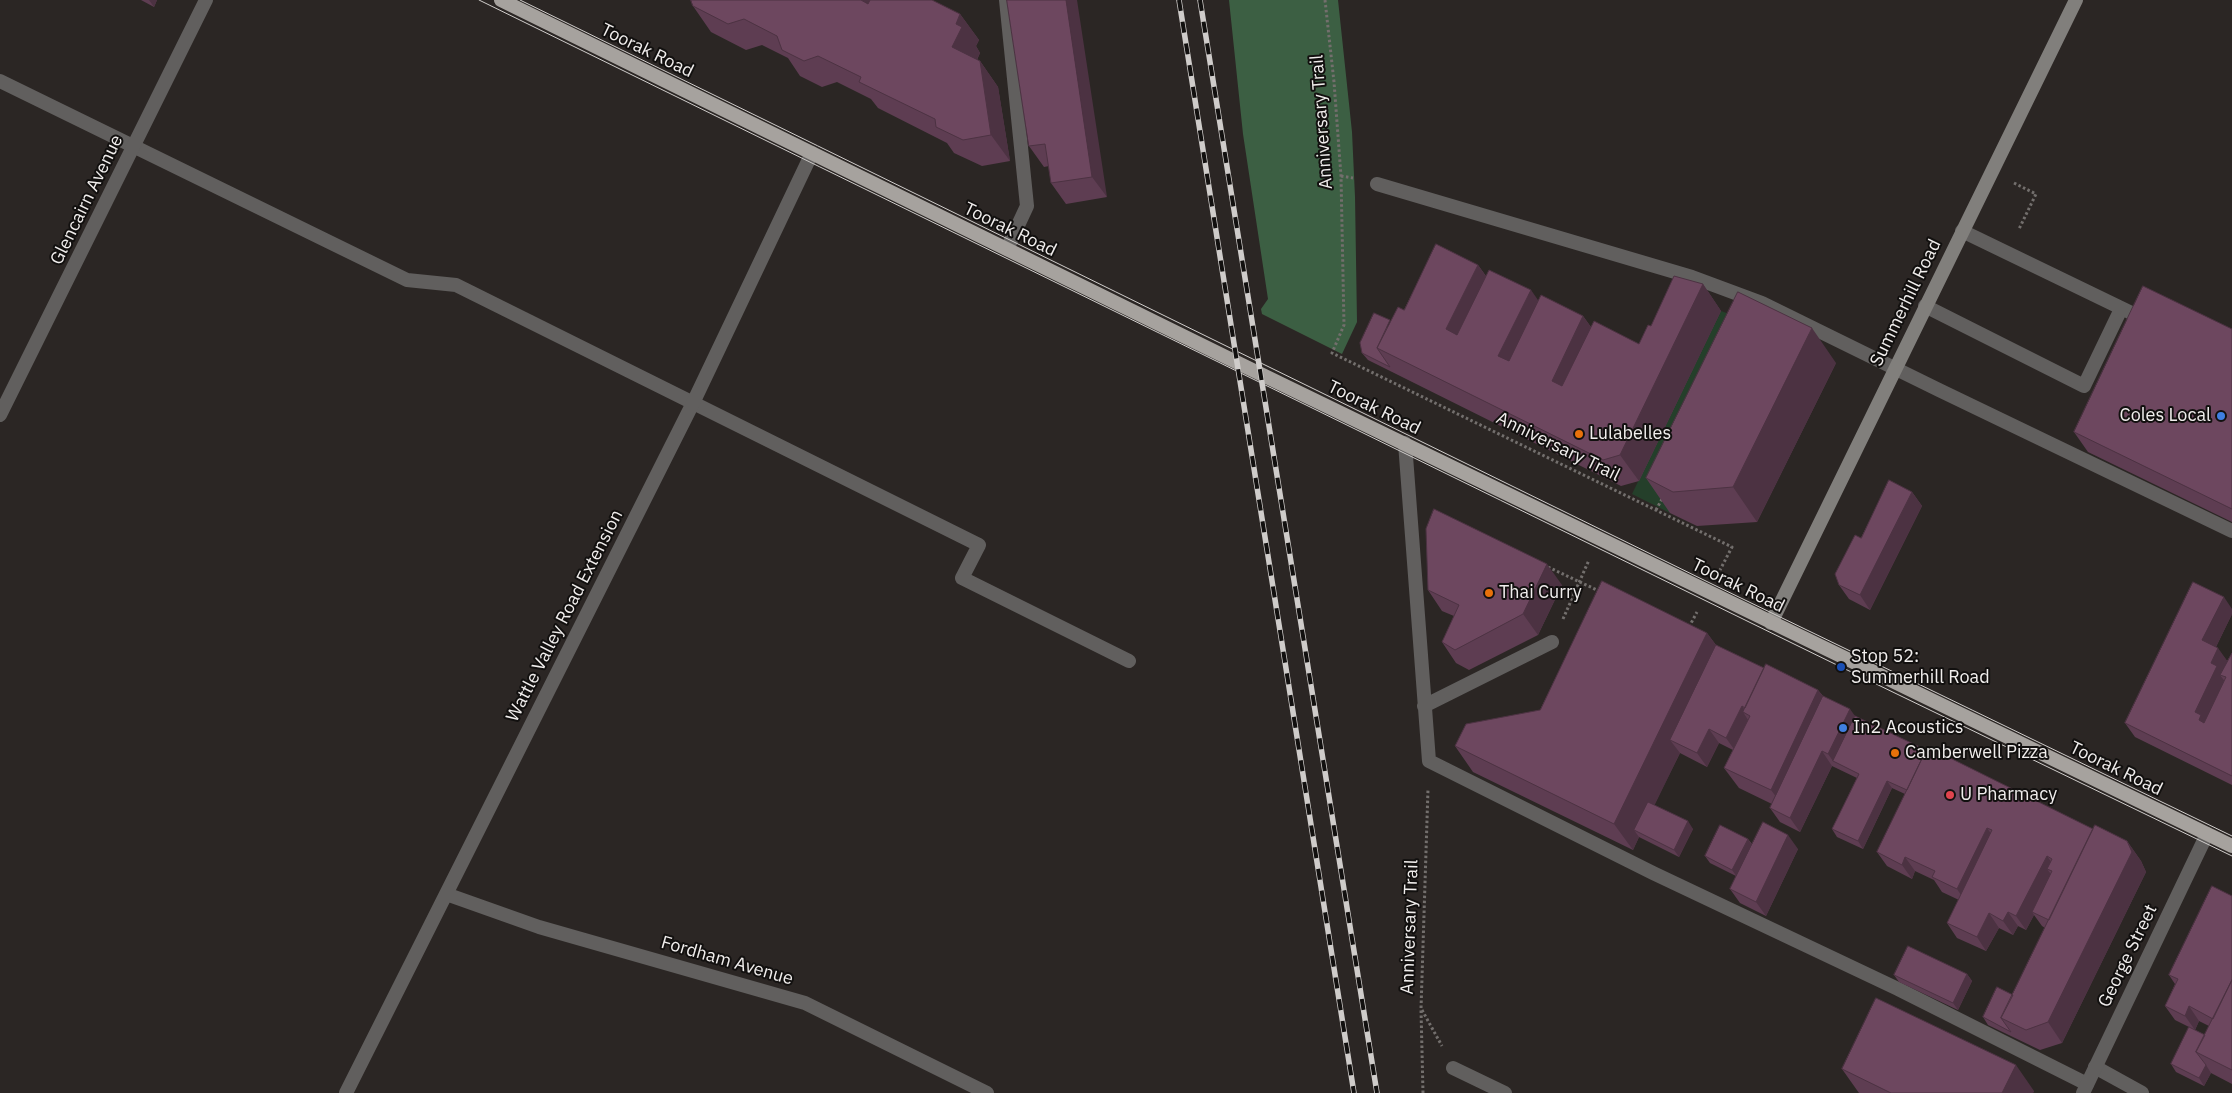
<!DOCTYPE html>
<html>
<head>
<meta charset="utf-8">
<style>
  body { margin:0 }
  canvas { display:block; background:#2b2624 }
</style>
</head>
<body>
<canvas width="2232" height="1093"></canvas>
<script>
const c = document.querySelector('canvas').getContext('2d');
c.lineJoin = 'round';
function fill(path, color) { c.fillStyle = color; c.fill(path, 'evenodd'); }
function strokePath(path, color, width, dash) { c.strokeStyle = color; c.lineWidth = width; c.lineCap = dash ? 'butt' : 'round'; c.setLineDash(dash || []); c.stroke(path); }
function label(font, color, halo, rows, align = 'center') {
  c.font = font + ' "IBM Plex Sans",sans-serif'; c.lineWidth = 4; c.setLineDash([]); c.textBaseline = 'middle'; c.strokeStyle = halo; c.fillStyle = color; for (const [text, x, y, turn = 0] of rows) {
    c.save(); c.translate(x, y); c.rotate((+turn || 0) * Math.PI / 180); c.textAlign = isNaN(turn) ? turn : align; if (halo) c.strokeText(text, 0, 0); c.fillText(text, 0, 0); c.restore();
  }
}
fill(new Path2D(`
  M1721 311 1762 326 1670 513 1632 494Z`), '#243f2a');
fill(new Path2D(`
  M1229 0H1338L1352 132 1355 197 1357 322 1342 354 1262 314 1261 309 1268 299 1243 134Z`), '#3c5f43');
strokePath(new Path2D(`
  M1325 0 1334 82 1341 176 1344 325 1332 353 1732 547 1720 570
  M1341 176 1353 178
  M2014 183 2036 194 2019 229
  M1656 510 1663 497
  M1548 567 1599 591
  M1563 619 1589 560
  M1689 627 1697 612
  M1422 1010 1442 1046
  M1423 1093 1421 1009 1428 789`), '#736f6d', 3, [2.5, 2.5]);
strokePath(new Path2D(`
  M1006 0 1027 206 1007 249
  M0 81 407 280 456 285 979 545 962 578 1129 661
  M1377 184 1692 277 1762 303 1939 390 2232 531
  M1962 231 2146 320
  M1925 306 2084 386 2121 309
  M1405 443 1429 761 1653 873 1898 989 2087 1084
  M1424 706 1552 642
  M2095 1067 2142 1093`), '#615f5e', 14);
strokePath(new Path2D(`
  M0 415 206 0
  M1453 1068 1505 1093
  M2083 1093 2207 834`), '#615f5e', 14);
strokePath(new Path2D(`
  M446 894 539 927 805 1003 987 1093
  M346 1093 693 403 812 153`), '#615f5e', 14);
strokePath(new Path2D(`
  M1771 623 2076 0`), '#817f7c', 14);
strokePath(new Path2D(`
  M501 0 1238 363 2232 846`), '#a6a29e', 14);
strokePath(new Path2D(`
  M479 0 1841 667 2232 856
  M520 0 1712 584 2232 836`), '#cfccca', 1);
const rail = new Path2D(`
  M1179 0 1354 1093
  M1200 0 1377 1093`);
strokePath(rail, '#cfccca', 5.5);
strokePath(rail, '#12100f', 4, [11]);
fill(new Path2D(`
  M141 0H157L154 7Z
  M1007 0 1107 197 1066 204 1051 183 1049 166 1044 167 1029 146Z
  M693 6 960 14 979 40 976 46 980 53 977 60 980 61 998 87 1010 161 982 166 954 153 947 143 878 108 871 99 837 82 822 87 800 76 788 58 762 45 746 50 711 32Z
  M1478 265 1486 276 1539 301 1583 316 1591 327 1639 344 1651 326 1703 284 1721 311 1639 481 1621 486 1368 360 1362 353 1404 310Z
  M2232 329V522L2088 452 2074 432Z
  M1836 363 1757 522 1697 526 1670 513 1646 478Z
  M1912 492 1922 506 1870 610 1849 599 1839 585 1861 538Z
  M1562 585 1538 635 1469 670 1456 663 1442 642 1454 616 1442 611 1428 590Z
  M2232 614 2216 647 2227 661 2232 653V785L2135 737 2125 723Z
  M1707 633 1716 645 1764 668 1818 690 1823 696 1855 716 1926 750 2093 829 2127 841 2141 861 2146 872 2062 1043 2040 1050 1988 1025 1983 1017 2013 995 2045 928 2042 926 2034 915 2026 930 2018 926 2013 935 1999 928 1986 951 1957 938 1947 923 1959 900 1942 892 1934 880 1915 871 1912 879 1887 866 1877 852 1905 794 1892 788 1863 849 1837 837 1832 829 1857 778 1832 766 1800 832 1780 822 1770 808 1772 804 1739 788 1724 768 1733 750 1719 743 1707 767 1680 753 1654 805 1693 829 1679 857 1639 837 1633 850 1473 772 1455 746 1540 710Z
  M1748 839 1752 844 1798 849 1766 916 1740 903 1730 889 1736 876 1710 863 1705 856Z
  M2232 896V1084L2211 1073 2204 1086 2176 1072 2171 1064 2189 1027 2175 1020 2165 1006 2175 984 2169 975ZM2199 1021 2209 1026 2205 1035 2195 1030Z
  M1967 974 1972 981 1958 1010 1899 982 1894 975Z
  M1842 1069 2034 1091 2033 1093H1859Z`), '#5e3d52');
fill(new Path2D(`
  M149 0H157L154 7Z
  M854 0H871L869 21Z
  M1066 0H1077L1107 197 1092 177Z
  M960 14 979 40 976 46 980 53 970 73 952 47 956 24Z
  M980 61 998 87 1010 161 991 135Z
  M1478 265 1496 291 1465 355 1446 329Z
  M1703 284 1721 311 1639 481 1620 455Z
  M1531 290 1549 316 1516 382 1498 356Z
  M1583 316 1602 343 1570 407 1552 381Z
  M1812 328 1836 363 1757 522 1733 487Z
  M1912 492 1922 506 1870 610 1860 595Z
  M1547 564 1562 585 1538 635 1523 614Z
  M2224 597 2232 609V614L2212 655 2202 640Z
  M1707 633 1726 659 1670 740 1680 753 1641 833 1634 830 1639 837 1633 850 1614 824Z
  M2218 648 2228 662 2220 675 2226 683 2211 730 2199 720 2195 712 2211 663Z
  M1818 690 1833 710 1786 810 1771 790Z
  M1742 706 1748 715 1743 712 1750 723 1736 752 1726 738Z
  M1850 709 1860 723 1833 761 1828 754Z
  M1709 729 1719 743 1707 767 1697 753Z
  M1822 751 1832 766 1800 832 1790 818Z
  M1887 781 1892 788 1863 849 1858 841Z
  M1688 821 1693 829 1679 857 1674 850Z
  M1987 828 1997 842 1967 904 1957 889Z
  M1788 835 1798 849 1766 916 1756 902Z
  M1748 839 1753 847 1737 877 1732 870Z
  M2127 841 2141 861 2146 872 2062 1043 2048 1022Z
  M2047 856 2057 870 2052 871 2047 869 2053 877 2032 912 2034 915 2026 930 2016 916Z
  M1905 857 1915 871 1912 879 1902 865Z
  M2008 912 2018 926 2013 935 2003 921Z
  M1989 913 1999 928 1986 951 1977 937Z
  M1967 974 1972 981 1958 1010 1953 1003Z
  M2189 1006 2199 1021 2195 1030 2185 1016Z
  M2016 1065 2034 1091 2033 1093H2002Z
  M2206 1065 2211 1073 2204 1086 2199 1078Z`), '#4c3242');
const building = new Path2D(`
  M691 0H861L868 4 870 0H932L960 14 956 24 962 27 952 47 980 61 991 135 963 140 936 127 935 119 859 82 861 77 818 56 804 61 782 50 777 36 744 19 728 24 693 6Z
  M1007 0H1066L1092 177 1051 183 1045 144 1029 146Z
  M1436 244 1478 265 1446 329 1457 335 1489 270 1531 290 1498 356 1509 361 1541 295 1583 316 1552 381 1562 386 1594 321 1639 344 1648 325 1651 326 1674 276 1703 284 1620 455 1603 460 1377 348 1398 307 1404 310Z
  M2143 286 2232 329V509L2074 432Z
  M1738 292 1812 328 1733 487 1673 492 1646 478Z
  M1374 313 1390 320 1377 348 1390 367 1362 353 1360 343Z
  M1889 480 1912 492 1860 595 1839 585 1835 574 1855 535 1861 538Z
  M1434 509 1547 564 1523 614 1455 650 1442 642 1459 605 1428 590 1426 529Z
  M1602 581 1707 633 1614 824 1455 746 1466 724 1540 710Z
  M2193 582 2224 597 2202 640 2218 648 2211 663 2217 666 2195 712 2201 715 2199 720 2204 723 2226 677 2220 675 2232 653V776L2125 723Z
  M1716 645 1764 668 1745 708 1742 706 1726 738 1709 729 1697 753 1670 740Z
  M1766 664 1818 690 1771 790 1724 768 1750 716 1743 712Z
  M1823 696 1850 709 1828 754 1822 751 1790 818 1770 808Z
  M1855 716 1926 750 1907 790 1887 781 1858 841 1832 829 1859 774 1833 761Z
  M1928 747 2093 829 2049 920 2032 912 2052 871 2047 869 2052 859 2047 856 2016 916 2008 912 2003 921 1989 913 1977 937 1947 923 1992 830 1987 828 1957 889 1932 877 1935 871 1905 857 1902 865 1877 852Z
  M1648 802 1688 821 1674 850 1634 830Z
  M1763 822 1788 835 1756 902 1730 889Z
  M1720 825 1748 839 1732 870 1705 856Z
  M2095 825 2127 841 2132 852 2048 1022 2026 1030 2001 1018Z
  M2212 886 2232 896V980L2213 1019 2189 1006 2185 1016 2165 1006 2178 979 2169 975Z
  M1908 946 1967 974 1953 1003 1894 975Z
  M2232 980V1070L2196 1052Z
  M1997 987 2013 995 2001 1018 2011 1032 1983 1017Z
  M1876 998 2016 1065 2002 1093H1891L1842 1069Z
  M2189 1027 2205 1035 2196 1052 2206 1065 2199 1078 2171 1064Z`);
fill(building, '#6d475f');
strokePath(building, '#4c3242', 1);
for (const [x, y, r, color] of [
  [2221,416,5,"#3f7fe0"],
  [1579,434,5,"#e8710a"],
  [1489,593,5,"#e8710a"],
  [1841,667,5,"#1a4fb4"],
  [1843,728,5,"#3f7fe0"],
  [1895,753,5,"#e8710a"],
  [1950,795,5,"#e0444e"]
]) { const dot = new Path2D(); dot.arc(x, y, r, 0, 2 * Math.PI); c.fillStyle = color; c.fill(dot); strokePath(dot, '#12100f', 2); }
label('18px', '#f1eeed', '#12100f', [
  ["Toorak Road",647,51,26],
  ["Anniversary Trail",1322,122,-94],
  ["Glencairn Avenue",87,200,-64],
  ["Toorak Road",1010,230,26],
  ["Summerhill Road",1906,303,-64],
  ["Toorak Road",1374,408,26],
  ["Anniversary Trail",1558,447,26],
  ["Toorak Road",1738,586,26],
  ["Wattle Valley Road Extension",565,616,-63],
  ["Toorak Road",2116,769,26],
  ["Anniversary Trail",1410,927,-88],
  ["George Street",2128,956,-64],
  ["Fordham Avenue",727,961,16]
]);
label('18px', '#f1eeed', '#12100f', [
  ["Coles Local",2211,416,"right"],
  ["Lulabelles",1589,434],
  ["Thai Curry",1499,593],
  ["Stop 52:",1851,657],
  ["Summerhill Road",1851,678],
  ["In2 Acoustics",1853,728],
  ["Camberwell Pizza",1905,753],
  ["U Pharmacy",1960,795]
], 'left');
</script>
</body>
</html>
